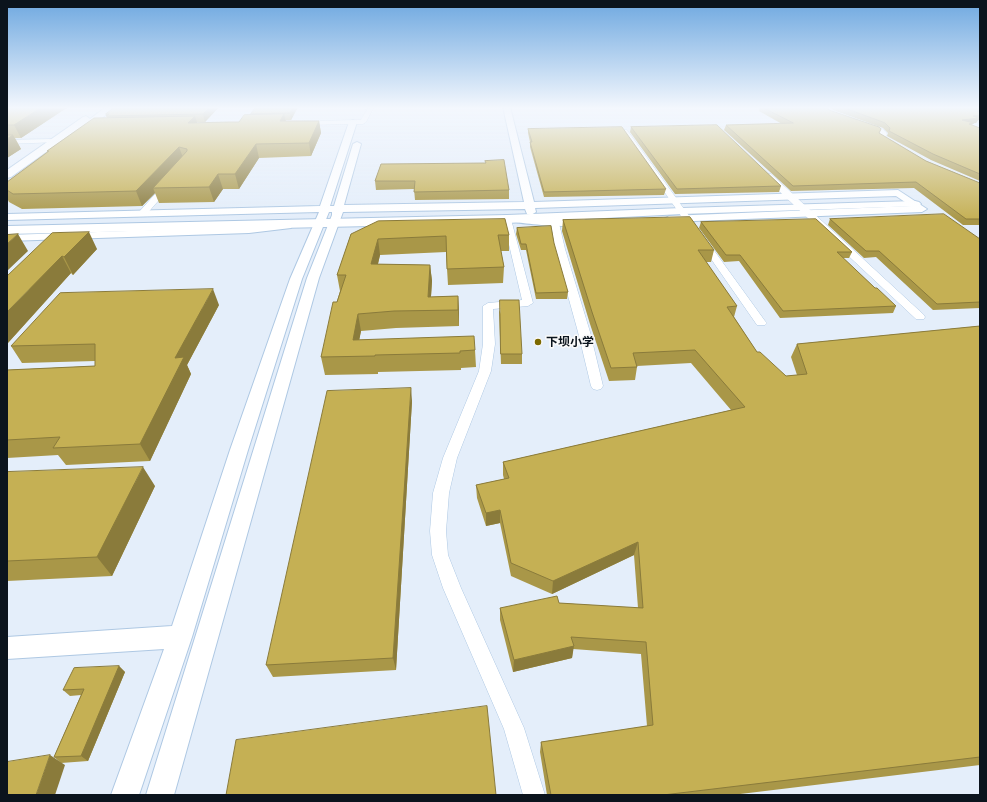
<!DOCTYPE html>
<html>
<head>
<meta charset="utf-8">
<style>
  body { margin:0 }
  #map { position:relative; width:987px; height:802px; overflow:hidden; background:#e4eefa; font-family:"Crimson Pro",serif }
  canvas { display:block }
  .frame { position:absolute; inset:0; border:8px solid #0b141d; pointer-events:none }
</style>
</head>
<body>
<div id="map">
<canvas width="987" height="802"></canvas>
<div class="frame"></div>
</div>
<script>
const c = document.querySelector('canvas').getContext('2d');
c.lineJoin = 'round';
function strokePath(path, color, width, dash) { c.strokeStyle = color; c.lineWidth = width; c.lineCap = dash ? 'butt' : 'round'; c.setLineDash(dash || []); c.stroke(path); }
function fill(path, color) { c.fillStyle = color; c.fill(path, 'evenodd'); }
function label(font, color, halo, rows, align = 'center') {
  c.font = font + ' "Crimson Pro","Noto Sans SC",serif'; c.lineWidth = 3; c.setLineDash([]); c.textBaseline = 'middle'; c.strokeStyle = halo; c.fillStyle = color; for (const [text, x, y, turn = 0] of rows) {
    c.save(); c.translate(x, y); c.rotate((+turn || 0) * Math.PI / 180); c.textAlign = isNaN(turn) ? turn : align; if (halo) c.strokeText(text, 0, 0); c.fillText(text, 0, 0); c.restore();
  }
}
const minor = new Path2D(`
  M368 107H374L366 122 363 124 302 125 299 123 302 121 361 120Z
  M864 123C871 122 884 128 887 134L885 138 895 145V147H891L879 139 878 138 880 133 864 125Z
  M623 130H627L765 321 767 323 765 325H757L622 131Z
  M56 139 58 140V142L7 144V140Z
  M765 174H771L924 315 925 317 924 319H916L765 178Z
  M166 182H169L173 184 145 216H139L138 214 139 212Z
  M507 216 511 219 533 303 528 306 493 309 495 344 491 371 457 458 449 493 446 531 448 555 461 588 524 728 545 795H523L504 729 443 588 432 555 430 531 433 493 443 458 479 371 483 344V306L488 303 522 300 503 219Z
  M555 220 559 223 565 249 590 332 603 386 601 389 597 390 593 389 591 386 578 332 555 249 551 223Z`);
const tertiary = new Path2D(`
  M503 107H510L534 202 898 190 927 209 922 212 669 222 664 219 669 216 911 206 896 196 535 208 536 212 531 215 527 214 525 209 343 212 319 278 174 795H146L307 278 332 215V212H329L302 279 248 450 192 637 139 795H111L164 649 7 659V637L172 626 230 450 290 279 319 212 7 220V214L320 206 349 122 353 120 357 122 330 206H334L353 144 357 142 361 144 344 205 524 202Z
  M515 216 555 220 584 219 589 222C583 230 523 224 511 221L510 219 511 217Z
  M287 223 292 226 291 228 249 233 7 241V235L249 227Z`);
const secondary = new Path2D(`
  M106 107H116L81 134H75L74 132 11 177 7 178V170L83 117 86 116 90 119Z
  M915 201 919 202 921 204 919 206 682 214 507 223 7 234V226L507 215 682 208Z`);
strokePath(minor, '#aec8e3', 1);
strokePath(tertiary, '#aec8e3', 2);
strokePath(secondary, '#aec8e3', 2);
fill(minor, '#fff');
fill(tertiary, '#fff');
fill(secondary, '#fff');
fill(new Path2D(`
  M7 107H68L21 138H15L21 149 7 158Z
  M219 107 205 122H196L197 123 239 122 251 115V114L298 107 291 120H286V121H319L321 133 311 156 259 158 239 189H223L214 202 159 203 155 193 142 206 22 209 9 202 7 198V182L47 152V151L107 118 106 114Z
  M760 107H827L829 110 881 129 879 133 926 161 980 183V225H963L914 188 791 191 724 130 726 125 782 124 759 111Z
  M830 107H979L978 120 976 123H973L972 126 980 128V181L931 160 887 136 888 133 883 128 833 110Z
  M631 127 781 186 779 192 675 194 630 132Z
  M528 129 666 189 664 195 544 197 530 147V142L528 133Z
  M381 164 509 190V199L415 200 414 189 376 190 375 181Z
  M830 219 980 239V308L933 310 876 257 864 258 828 225Z
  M563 220 714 250 711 262H706L737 306 734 317 757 352 786 376 797 375 791 357 797 344 980 326V765L732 795H547L540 752 541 742 647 726 641 654 573 649 572 658 513 672 500 620V608L559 603 638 608 634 555 552 594 511 576 500 523 486 526 477 498 476 485 504 479 503 475V462L731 410 691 363 637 366V367L635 380 609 381 590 324 562 231Z
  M701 222 852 252 849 258H843L875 288 896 306 893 313 780 318 739 261 724 262 699 228Z
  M517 228 568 292 567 299H536L526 250H521L516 234Z
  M52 233 97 249 73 275 71 273 7 344Z
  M351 234 509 235V251H501L504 267 503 283 448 285 446 252 380 255 378 264 430 265 432 281 431 297 458 296 459 313V326L396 328 361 331 359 340 475 350 476 367 461 368V370L378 372V374L325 375 321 357 340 291 337 275Z
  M219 305 187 365 191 374 150 461 66 465 58 455 7 458V370L95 366V361L22 363 11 346Z
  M499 310 522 354V364H501Z
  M412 401 396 670 273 677 266 665Z
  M7 472 155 486 112 576 7 581Z
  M119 666 125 672 88 761 61 763 54 757 81 695 70 696 63 690Z`), '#a99748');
fill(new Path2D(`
  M42 107H68L21 138 14 125Z
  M210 107H219L205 122 203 114Z
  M293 107H298L291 120 290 113Z
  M977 111H980V120H978L976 123 960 125 962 120Z
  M284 114 287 127 280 121Z
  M195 116 199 129 188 123Z
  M319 121 321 133 311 156 309 143Z
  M13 135 21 149 7 158V139Z
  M256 144 259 158 239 189 235 174Z
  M179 147 184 160 153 188 155 193 142 206 136 191Z
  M218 174 223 189 214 202 209 187Z
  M89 232 97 249 73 275 64 257Z
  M18 234 28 251 7 271V244Z
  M378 239 380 255 374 280 371 264Z
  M62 256 71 273 7 344V312Z
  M430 265 432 281 430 310 428 297Z
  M213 289 219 305 187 365 191 374 150 461 140 444 175 358Z
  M458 296 459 313V326L458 310Z
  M358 314 361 331 356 357 353 340Z
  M411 388 412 401 396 670 393 658Z
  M143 467 155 486 112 576 97 557Z
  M500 510V523L486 526V513Z
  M638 542 634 555 552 594 553 581Z
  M574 646 572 658 513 672 514 660Z
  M119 666 125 672 88 761 81 756Z
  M50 755 65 765 55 795H36Z`), '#8a7b3b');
const building = new Path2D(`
  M7 107H42L14 125H7Z
  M115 107H210L203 114 106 116 109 114H106Z
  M256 107H293L290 113 251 114Z
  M762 107H827L829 110 879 127 881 129 879 133 926 161 980 183V219H966L916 182 793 186 726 125 793 123Z
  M842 107 980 108V111H977L980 112V115L973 116 979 118 962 120 974 123 969 124 980 128V174L933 154 889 131 890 128 885 123Z
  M284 114 280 121H319L309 143 256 144 235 174H218L209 187 153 188 187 151V149L179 147 136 191 13 194 7 190V182L49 151H47L94 118 195 116 188 123 229 122H239L244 115Z
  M717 125 781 186 677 189 631 127Z
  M622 127 666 189 544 192 530 142H532L528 129Z
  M7 135H13L7 139Z
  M504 160 509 190 414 192 415 181H375L381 164 486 163 485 161Z
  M944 214 980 239V302L937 304 879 251H866L830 219Z
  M690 217 714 250H698L737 306 727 307 757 352H760L786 376 807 374 797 344 980 326V757L663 795H551L541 742 653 725 646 642 571 637 574 646 514 660 500 608 557 596 559 603 643 608 638 542 553 581 511 563 500 510 486 513 476 485 509 478 503 462 745 407 695 350 633 353 637 367 611 368 592 312 563 220Z
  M505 219 509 235H498L504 267 447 269 446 236 378 239 371 264 430 265 428 297 458 296V310L394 311 358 314 353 340 474 336 475 350 460 351V353L375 355V356L321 357 333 302H337L346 275H337L351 234 378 221Z
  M816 219 852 252H837L875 288H877L896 306 783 311 740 255H726L701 222Z
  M551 226 554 243 568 292 536 293 526 244H521L517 228Z
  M89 232 64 257 62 256 7 312V276L52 233Z
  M18 234 7 244V235Z
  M213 289 175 358 184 357 140 444 53 448 60 437 7 440V370L95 366V344L11 346 60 293Z
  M500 300H519L522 354H501Z
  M411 388 393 658 266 665 327 391Z
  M143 467 97 557 7 561V472Z
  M119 666 81 756 54 757 84 689 63 690 74 668Z
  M487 706 496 795H226L236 740Z
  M50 755 36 795H7V762Z`);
fill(building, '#c5b054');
strokePath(building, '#8a7b3b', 1);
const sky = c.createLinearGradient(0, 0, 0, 220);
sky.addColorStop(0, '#6ea8e0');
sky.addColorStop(0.49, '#f3f7fd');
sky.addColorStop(1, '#f3f7fd00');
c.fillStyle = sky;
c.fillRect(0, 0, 987, 220);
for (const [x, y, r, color] of [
  [538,342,4,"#7c6900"]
]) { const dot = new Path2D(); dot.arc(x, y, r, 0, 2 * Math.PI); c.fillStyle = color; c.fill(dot); strokePath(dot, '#fafafa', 1.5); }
label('bold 12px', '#0b141d', '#fafafa', [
  ["下坝小学",546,342]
], 'left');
</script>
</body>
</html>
